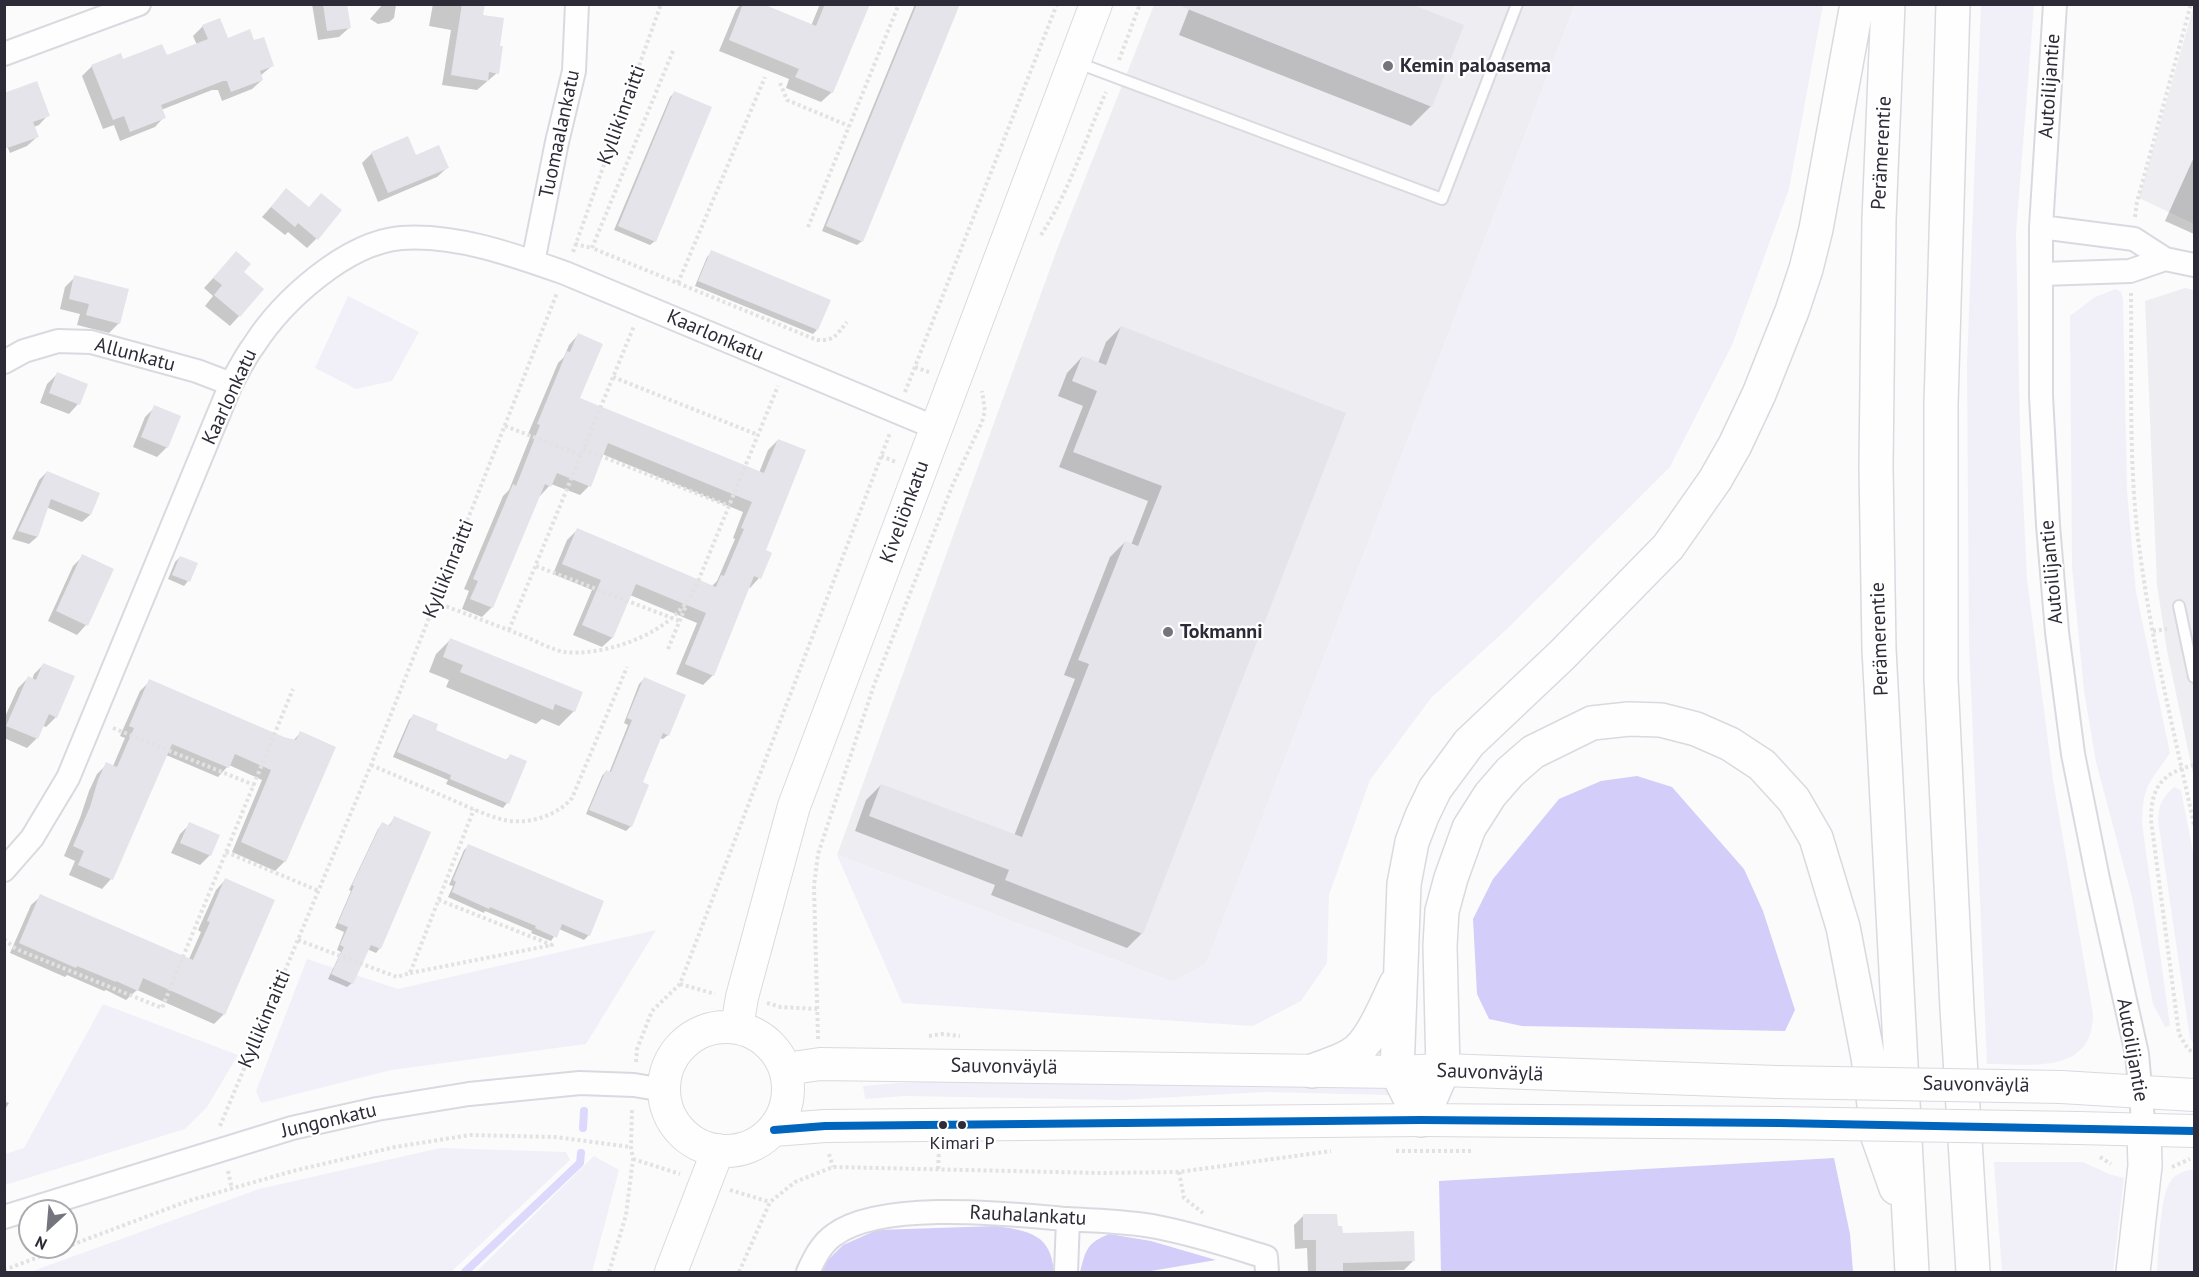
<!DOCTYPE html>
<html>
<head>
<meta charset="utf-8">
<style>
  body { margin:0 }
  #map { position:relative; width:2199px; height:1277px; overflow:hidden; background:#fbfbfb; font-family:"PT Sans",sans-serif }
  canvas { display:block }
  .frame { position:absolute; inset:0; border:6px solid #2c2b37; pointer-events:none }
  .north { position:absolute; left:18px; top:1199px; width:60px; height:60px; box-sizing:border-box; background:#fff; border:2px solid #abaaaf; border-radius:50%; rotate:206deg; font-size:16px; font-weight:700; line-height:24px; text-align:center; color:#2c2b37 }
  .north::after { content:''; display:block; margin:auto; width:21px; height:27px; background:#74747c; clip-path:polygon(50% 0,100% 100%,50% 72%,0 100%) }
</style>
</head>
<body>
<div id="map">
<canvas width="2199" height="1277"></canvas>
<div class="frame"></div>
<div class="north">N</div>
</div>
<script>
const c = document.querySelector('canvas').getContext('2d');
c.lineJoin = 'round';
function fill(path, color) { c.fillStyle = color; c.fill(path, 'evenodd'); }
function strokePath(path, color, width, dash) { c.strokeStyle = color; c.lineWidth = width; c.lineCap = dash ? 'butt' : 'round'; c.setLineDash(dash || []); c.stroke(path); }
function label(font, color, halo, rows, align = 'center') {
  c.font = font + ' "PT Sans",sans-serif'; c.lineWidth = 4.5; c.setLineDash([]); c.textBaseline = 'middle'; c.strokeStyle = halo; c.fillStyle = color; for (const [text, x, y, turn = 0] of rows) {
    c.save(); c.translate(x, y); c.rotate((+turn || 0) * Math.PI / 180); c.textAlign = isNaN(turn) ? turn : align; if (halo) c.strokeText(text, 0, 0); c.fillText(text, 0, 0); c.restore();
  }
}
fill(new Path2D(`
  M1154 5H1575L1206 964 1173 982 837 855 1059 244Z
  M2194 5V224L2139 198Z
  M2185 288 2194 290V778L2167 651 2157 585 2145 301Z`), '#eeedf1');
fill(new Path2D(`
  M1575 5H1823L1789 189 1732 345 1670 467 1508 628 1431 698 1370 780 1329 895 1327 963 1301 1001 1253 1026 902 1003 837 855 1173 982 1206 964Z
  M1981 5H2034L2016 233 2020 433 2027 579 2053 780 2093 1014C2093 1075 2032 1064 1987 1064L1969 643 1967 363Z
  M2116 289 2121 292 2123 299 2127 491 2136 592 2170 753C2149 784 2143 784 2142 823L2170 1026 2165 1027 2153 1004 2132 897 2096 762 2084 691 2072 567 2070 316 2095 297Z
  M348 296 419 332 392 381 356 389 315 368Z
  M2174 787 2181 790 2194 857V1043L2190 1039 2158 820C2159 805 2162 797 2174 787Z
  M656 930 586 1044 391 1070 261 1103 256 1091 307 959 398 989Z
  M103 1004 238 1055 207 1107 185 1129 5 1185V1154L24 1148Z
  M1002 1079 1388 1087V1095L1265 1092 1122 1100 905 1096 865 1099 863 1086 897 1083Z
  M440 1148 566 1152 570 1160 451 1272H30L259 1189Z
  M594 1156 619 1170 592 1272H476Z
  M1994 1162H2083L2109 1174 2124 1178 2113 1272H2002Z
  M2194 1169V1272H2157C2159 1252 2159 1192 2173 1178 2178 1173 2187 1170 2194 1169Z`), '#f1f0f9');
fill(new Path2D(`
  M1637 776 1672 787 1744 869 1763 911 1795 1010 1785 1031 1522 1026 1489 1019 1477 994 1473 919 1493 879 1559 799 1601 781Z
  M1834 1158 1850 1234 1853 1272H1441L1439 1181Z
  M996 1226C1029 1231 1051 1234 1054 1272H821L824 1264 843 1245 877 1230Z
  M1109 1234 1151 1241 1216 1260 1145 1272H1080C1086 1249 1087 1243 1109 1234Z`), '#d3cdfa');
fill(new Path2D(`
  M312 4H346L349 28 339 37 318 40Z
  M394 4 396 5 394 18 389 22 378 24 370 19 382 5Z
  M433 4H483L481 16 498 47 497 73 477 90 442 85 451 30 429 26Z
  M741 4H759L811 26 820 4H868L832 92 821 102 786 88 789 79 719 51 736 10Z
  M915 4H959L862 241 857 245 822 231Z
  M1191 4 1431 106 1411 126 1179 35Z
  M203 26 227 40 253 42 273 65 260 76 262 80 252 89 222 101 218 90H212L161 110 164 117 155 127 120 141 114 125 103 129 82 76 92 66 166 57 197 45 193 36Z
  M674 93 655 241 650 245 614 230 670 97Z
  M4 94 48 115 39 125 34 127 37 137 27 146 10 153 4 139Z
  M372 153 415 157 447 168 437 177 378 202 362 163Z
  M2194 157V234L2165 221Z
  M286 190 317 238 307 248 288 232 285 235 262 217Z
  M712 252 817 330 813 334 695 286 707 257Z
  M236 253 242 273 239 316 230 326 205 306 213 296 204 288Z
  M75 277 119 323 109 333 77 325 80 314 60 309 65 287Z
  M1121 327 1344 414 1142 933 1127 948 991 895 995 885 855 831 866 800 881 785 1014 836 1075 679 1064 675 1110 557 1125 542 1131 545 1148 501 1059 467 1083 406 1058 396 1067 373 1082 357 1098 363 1106 342Z
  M578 335V399L759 473 768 450 778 440 759 578 750 588 748 587 713 675 703 685 676 674 697 623 630 595 612 638 602 647 573 635 592 590 553 574 567 540 577 530 712 586 717 581 735 539 733 538 743 512 602 454 589 486 580 495 551 484 540 496 539 495 492 607 482 617 462 609 469 591 464 589 503 496 509 490 531 435 528 434 558 363 564 357 569 345Z
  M57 374 78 404 69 414 40 403 47 384Z
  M155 407 167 447 157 457 133 447 145 417Z
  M47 472 98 494 90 515 82 522 46 507 37 537 29 544 12 539 39 480Z
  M83 556 86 625 77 635 48 621 73 566Z
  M180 557 196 564 188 581 184 586 168 579 175 562Z
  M451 639 574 711 559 726 542 719 536 724 446 687 449 680 429 672 436 654Z
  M44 664 56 717 46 727 43 726 37 738 27 748 4 738V719L18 688 28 678 32 680 34 674Z
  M644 679 668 735 663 739 660 738 641 783 631 826 626 831 586 814 602 776 606 771 609 773 628 725 624 723 639 684Z
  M150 681 284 738 293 741 300 733 285 861 275 871 232 852 262 780 229 765 218 777 166 755 111 879 102 889 69 875 75 861 64 856 80 818 89 791 97 774 107 764 113 766 125 738 120 736 140 691Z
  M414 715 434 730 505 761 510 756 507 803 503 808 446 784 448 780 393 757 409 720Z
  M394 818 380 948 376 953 367 949 352 983 347 987 328 979 341 952 337 950 344 932 335 928 351 891 349 890 378 829 382 824 388 827Z
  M190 824 210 855 200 865 171 853 180 834Z
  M469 845 603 902 588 936 584 940 559 929 551 941 531 933 532 931 485 911 484 913 448 897 453 886 449 885 464 850Z
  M225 880 224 1014 214 1024 137 990 126 1000 106 990 104 991 67 975 65 977 10 953 31 905 41 896 189 959 201 932 198 930 216 890Z
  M4 1101 9 1103 4 1111Z
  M1303 1216 1336 1228 1341 1235 1413 1261 1404 1270 1308 1272 1307 1248 1295 1249 1294 1225Z`), '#0003');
strokePath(new Path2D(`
  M583 1128 584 1111
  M465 1272 580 1163 581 1153`), '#ddd9fd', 8);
fill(new Path2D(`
  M323 4H347L351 28 327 31Z
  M462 4H485L483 15 504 18 500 46H503L499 74 489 72 488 81 451 75Z
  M743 4H763L816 26 825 4H870L833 93 795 77 799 69 729 40Z
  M917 4H960L863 242 826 226Z
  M1175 4H1411L1464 25 1432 107Z
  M220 18 228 38 250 29 254 40 264 37 274 66 260 71 263 80 231 92 227 81H223L161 105 166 118 130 132 124 116 113 120 91 65 121 53 123 59 162 44 167 55 208 39 202 25Z
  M37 81 50 116 33 122 39 137 4 149V93Z
  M674 91 712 107 656 242 618 226Z
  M408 136 416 155 439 145 449 168 388 193 371 152Z
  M286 188 309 207 321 193 342 210 318 240 298 223 295 227 271 207Z
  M711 250 831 300 818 330 698 281Z
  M236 251 251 264 244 272 264 289 240 317 214 295 222 285 213 278Z
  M74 275 129 289 120 324 86 315 89 304 69 299Z
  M1121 326 1346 413 1143 934 1005 880 1009 870 869 816 881 784 1022 837 1089 664 1078 660 1125 541 1138 546 1162 486 1073 452 1097 391 1072 381 1082 356 1106 365Z
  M578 333 603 344 580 398 764 473 778 439 806 450 766 550 772 553 761 579 754 576 714 676 685 664 706 613 636 584 613 638 582 625 601 580 562 564 577 528 716 587 721 575 724 576 744 529 741 528 752 502 608 443 591 487 557 473 551 487 545 484 493 608 470 599 478 581 473 579 513 484 516 486 540 425 537 424 567 351 570 352Z
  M57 372 88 384 80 405 49 393Z
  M154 405 181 416 168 448 141 437Z
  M47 471 100 493 91 515 51 499 38 537 18 531Z
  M82 554 114 569 88 626 56 611Z
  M180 556 198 563 190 582 172 575Z
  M450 638 583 692 575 712 555 704 553 710 460 672 463 665 443 657Z
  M43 663 75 676 57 718 49 714 38 739 6 726 28 676 36 680Z
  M644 677 686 695 669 736 663 733 643 782 649 785 632 827 589 810 606 770 611 772 632 720 627 718Z
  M149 679 284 737 296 740 300 731 336 747 286 862 241 842 271 770 235 754 229 768 172 744 113 880 78 865 84 851 73 846 90 807 98 780 106 762 117 767 134 728 129 726Z
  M413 714 438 724 436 730 507 760 510 754 527 761 509 804 450 779 451 775 397 752Z
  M394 816 431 832 381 949 371 945 353 984 331 974 344 947 340 945 348 927 338 923 354 886 352 885 382 822 390 826Z
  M189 822 220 835 211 856 180 843Z
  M468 844 604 901 590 936 562 924 557 938 535 928 536 926 490 907 489 909 452 892 456 882 453 880Z
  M225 878 275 900 225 1015 143 978 138 991 116 981V982L77 966 76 968 19 943 40 894 193 960 210 922 207 921Z
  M1303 1214H1337L1338 1226H1342L1343 1233 1414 1231 1415 1261 1343 1263V1271H1316V1240H1303Z`), '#e5e4ea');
const lane = new Path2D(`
  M1078 63 1442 199 1517 4
  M2179 606 2194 677`);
const street = new Path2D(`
  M2055 4 2041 227V396L2048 525 2057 632 2073 754 2098 879 2137 1054 2144 1131
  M4 54 139 4
  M2041 227 2134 239 2165 259 2194 265
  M533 262 557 142 574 71 577 4
  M2042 274 2130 271 2165 259
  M4 362 24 351 58 341 91 342 197 371 231 384
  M4 870 32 838 68 778 231 384C238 371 245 357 254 345 283 300 346 243 401 238 456 234 514 255 565 273L936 428
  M4 1217 292 1128 377 1109 469 1094 580 1083 634 1085 664 1090
  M808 1272C814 1259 821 1244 834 1235 882 1200 1008 1214 1066 1219 1097 1221 1127 1221 1157 1227 1194 1234 1230 1246 1266 1257L1267 1272
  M1066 1272 1068 1219`);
const secondary = new Path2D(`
  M737 1027 742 997 794 806 1096 4
  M664 1089a62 62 0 1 1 124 0a62 62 0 1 1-124 0Z
  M786 1069 820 1064 1397 1072 1443 1070 1777 1082
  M2061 1087 2194 1095
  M2078 1128 2194 1131
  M774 1130 825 1126 1421 1120 1779 1123
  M671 1272 718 1150`);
const highway = new Path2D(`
  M1888 4 1879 219 1876 467 1879 649 1912 1272
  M1953 4 1941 404V679L1957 1008 1973 1272
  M1312 1071C1325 1066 1340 1062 1351 1055 1371 1044 1386 1004 1396 984
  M1421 1120 1397 1072 1404 884 1412 842 1422 816 1435 789 1469 743 1561 656 1668 547 1715 480 1735 445 1759 394 1792 311 1806 269 1816 229 1857 4
  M1421 1120 1443 1070 1440 946 1442 911 1451 878 1469 828 1490 795 1510 772 1533 752 1592 723 1629 719 1661 720 1696 729 1730 744 1762 765 1794 800 1816 838 1843 927 1868 1057 1878 1137 1896 1188
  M2133 1272 2145 1166 2144 1131`);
strokePath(lane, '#dad9e0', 14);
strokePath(street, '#dad9e0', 26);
strokePath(secondary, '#dad9e0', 34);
strokePath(highway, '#dad9e0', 36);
strokePath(new Path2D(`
  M673 51 592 248 817 340C835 341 836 335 847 322
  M1119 60 1140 4
  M780 83 787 100 849 126
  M2135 217 2137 202 2191 4
  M808 227 899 4
  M1041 235C1070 190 1085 140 1106 92
  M575 244 592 248
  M573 252 661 4
  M678 283 765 77
  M2131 293C2132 379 2128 469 2140 553 2152 645 2175 735 2194 825
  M915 367 929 372
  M613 377 758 435
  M905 392 1057 4
  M505 426 581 455
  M583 449 729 506
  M881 456 896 462
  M536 566 680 621
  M435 602C466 614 496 625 526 637 538 642 552 650 565 652 600 656 655 638 679 611 687 603 692 594 697 584L778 386
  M509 630 634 326
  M2153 631 2167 629
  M668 649 687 603
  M113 728 254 785
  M371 765C397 776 422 787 448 798 466 806 485 815 504 820 528 825 557 816 572 798L627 667
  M2194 765C2162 773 2151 787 2151 820L2179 1034 2188 1049 2194 1053
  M226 852 319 891
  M4 939 16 949 162 1008 293 689
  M298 940 397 977 410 973 474 809
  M410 973 552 945 439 900
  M680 984 715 994
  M767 1003 780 1007 817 1009
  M929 1036 942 1034 960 1036
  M818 1039 814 886 818 854 874 685 953 484 982 422 985 411 982 391
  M636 1062 637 1049 652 1011 680 984 890 433
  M220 1126 371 765 557 293
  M1396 1151H1472
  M829 1154 833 1167
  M2100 1157 2111 1164
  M633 1159 680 1174
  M2172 1167 2190 1159
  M938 1169 939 1151
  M228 1171 232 1189
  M1179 1172 1184 1198 1203 1213
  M730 1190 770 1202
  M66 1247 188 1201 293 1171 395 1147 470 1135 555 1137 631 1147
  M4 1270 65 1247
  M609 1272 626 1215 633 1159 631 1147 632 1108
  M739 1272 770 1202 795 1182 833 1167 1100 1173 1179 1172 1331 1151`), '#e2e2e2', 4, [3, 3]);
strokePath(lane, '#fefefe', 10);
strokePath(street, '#fefefe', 22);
strokePath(secondary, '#fefefe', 32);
strokePath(highway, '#fefefe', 33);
const secondaryBridge = new Path2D(`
  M1777 1082 2061 1087
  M1779 1123 2078 1128`);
strokePath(secondaryBridge, '#dad9e0', 34, []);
strokePath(secondaryBridge, '#fefefe', 32);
strokePath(new Path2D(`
  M774 1130 825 1126 1421 1120 1779 1123 2194 1131`), '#0065bd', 8);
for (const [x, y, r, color] of [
  [1388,66,6,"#74747c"],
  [1168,632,6,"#74747c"],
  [943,1125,5,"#2c2b37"],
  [962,1125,5,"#2c2b37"]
]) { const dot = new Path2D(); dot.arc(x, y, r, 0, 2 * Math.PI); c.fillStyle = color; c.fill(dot); strokePath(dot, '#fff', 2); }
label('18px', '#2c2b37', '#fff', [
  ["Kimari P",962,1144]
]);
label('bold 20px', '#2c2b37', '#fff', [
  ["Kemin paloasema",1400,66],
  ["Tokmanni",1180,632]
], 'left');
label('20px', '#2c2b37', '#fff', [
  ["Autoilijantie",2050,86,-86],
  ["Kyllikinraitti",622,115,-70],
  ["Tuomaalankatu",560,134,-78],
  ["Perämerentie",1882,153,-87],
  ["Kaarlonkatu",715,336,23],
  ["Allunkatu",135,355,15],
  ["Kaarlonkatu",230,397,-65],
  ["Kiveliönkatu",905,512,-70],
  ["Kyllikinraitti",449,569,-68],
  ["Autoilijantie",2052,572,-95],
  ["Perämerentie",1880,639,-92],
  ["Kyllikinraitti",265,1019,-67],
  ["Autoilijantie",2132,1050,80],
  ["Sauvonväylä",1004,1067,1],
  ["Sauvonväylä",1490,1073,2],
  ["Sauvonväylä",1976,1085,1],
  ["Jungonkatu",329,1121,-13],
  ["Rauhalankatu",1028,1216,3]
]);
</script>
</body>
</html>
